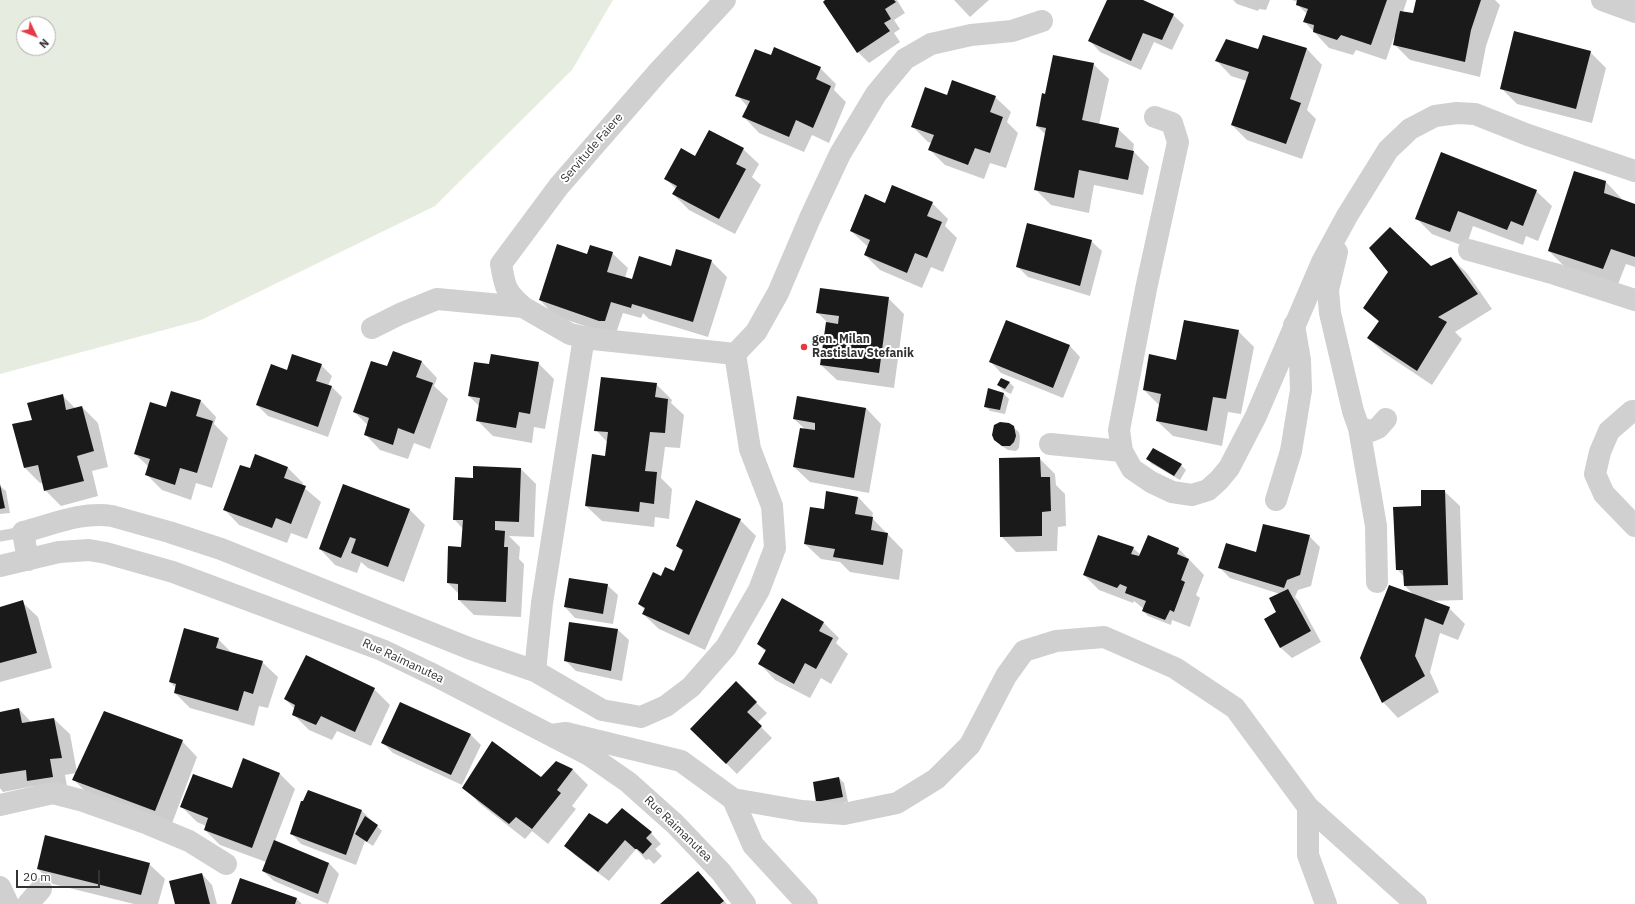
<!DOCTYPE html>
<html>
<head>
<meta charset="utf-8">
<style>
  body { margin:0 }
  #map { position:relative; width:1635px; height:904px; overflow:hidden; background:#fff; font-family:"IBM Plex Sans",sans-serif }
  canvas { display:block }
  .north { position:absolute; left:16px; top:16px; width:40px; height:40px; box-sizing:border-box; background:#fff; border:1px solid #adadad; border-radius:50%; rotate:133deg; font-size:11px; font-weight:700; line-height:16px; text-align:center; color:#333 }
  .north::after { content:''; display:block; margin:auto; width:14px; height:18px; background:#e63946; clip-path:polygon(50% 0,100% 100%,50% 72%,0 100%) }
  .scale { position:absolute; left:16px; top:870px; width:84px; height:18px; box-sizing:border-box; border:2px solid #333; border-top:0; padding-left:5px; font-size:12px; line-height:14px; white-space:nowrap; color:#333; -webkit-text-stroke:3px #fff; paint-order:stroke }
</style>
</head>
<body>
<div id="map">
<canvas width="1635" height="904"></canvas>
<div class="north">N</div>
<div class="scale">20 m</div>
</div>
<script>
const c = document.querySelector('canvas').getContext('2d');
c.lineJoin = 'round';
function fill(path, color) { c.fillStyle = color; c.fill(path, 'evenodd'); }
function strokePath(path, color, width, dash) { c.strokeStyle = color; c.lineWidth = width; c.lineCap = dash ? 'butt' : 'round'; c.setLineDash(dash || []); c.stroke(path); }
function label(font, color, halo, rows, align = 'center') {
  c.font = font + ' "IBM Plex Sans",sans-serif'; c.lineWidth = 4; c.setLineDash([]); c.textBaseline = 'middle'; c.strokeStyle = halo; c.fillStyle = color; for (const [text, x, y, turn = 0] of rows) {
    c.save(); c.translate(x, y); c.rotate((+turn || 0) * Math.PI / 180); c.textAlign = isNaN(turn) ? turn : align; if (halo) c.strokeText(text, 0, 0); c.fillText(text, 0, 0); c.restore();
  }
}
fill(new Path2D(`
  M0 0H613L572 70 435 206 201 320 0 374ZM24 24H48V48H24Z`), '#e6ecdf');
fill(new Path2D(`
  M827 0H897L905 13 894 20 900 29 894 33 900 42 869 63 858 52 824 2Z
  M954 0H989L970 17Z
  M1108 0H1141L1173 15 1184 25 1172 50 1154 42 1141 70 1100 52 1090 41Z
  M1233 0H1270L1266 10 1259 9 1258 11 1237 4Z
  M1292 0H1407L1403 12 1414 14 1416 0H1495L1500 5 1486 46 1480 77 1410 60 1394 44 1396 38 1394 37 1386 60 1356 50 1353 55 1329 48 1304 21 1307 14 1297 4 1298 2Z
  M1263 36 1307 49 1322 65 1307 110 1316 119 1302 159 1247 140 1232 125 1247 81 1231 76 1216 60 1259 51Z
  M1590 52 1606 68 1592 123 1517 104 1501 88Z
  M772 57 820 68 836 84 834 90 846 102 829 143 812 135 804 152 759 133 744 117 748 107 737 95Z
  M1093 64 1109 79 1099 125 1118 129 1134 144 1133 151 1149 167 1143 195 1094 185 1089 213 1051 205 1035 189 1046 135 1037 126 1046 95Z
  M948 96 995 97 1011 112 1007 122 1018 133 1006 168 990 163 984 179 945 165 930 150 932 143 928 142 912 126Z
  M743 149 759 164 752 177 761 185 735 234 689 210 673 194 676 189 666 179 696 157Z
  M1606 182 1621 198V200L1635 205V267L1626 264 1618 284 1565 267 1549 251Z
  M1536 191 1552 206 1538 241 1526 236 1523 245 1473 226 1466 247 1432 234 1416 218Z
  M932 203 948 219 945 226 957 238 943 272 931 267 922 288 880 270 865 255 868 247 851 231 886 204Z
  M1091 241 1102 251 1090 296 1028 277 1017 266Z
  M612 253 628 268 625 278 632 281 672 267 711 261 727 277 708 337 649 319 643 313 641 318 623 313 615 336 555 316 540 300 588 255Z
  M1451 258 1467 273 1492 309 1455 332 1462 339 1432 385 1384 353 1368 338 1379 322 1365 308 1431 268Z
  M888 298 904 314 894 388 837 380 821 365 827 322 818 313Z
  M1238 331 1254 347 1241 414 1228 412 1222 446 1173 436 1157 421 1159 405 1144 390 1177 361Z
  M1070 346 1080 357 1063 398 1001 373 991 362Z
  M393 352 422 362 437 378 434 386 448 399 430 449 414 443 408 459 380 450 365 434 368 425 354 412 388 368Z
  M538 363 554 379 545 429 534 427 532 443 493 436 478 421 480 407 469 396 490 365Z
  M321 365 332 376 328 386 332 387 342 397 328 437 268 416 257 405 287 371Z
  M1009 382 1014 387 1011 394 1003 390 998 385Z
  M656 384 672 400 671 403 684 415 680 448 665 447 661 478 672 489 669 519 655 517 654 527 602 521 586 506 606 457 608 443 596 430Z
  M1004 394 1009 399 1005 414 990 411 985 406Z
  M62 395 76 409 82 407 98 423 108 467 92 471 98 496 61 506 45 490 43 483H40L25 468 34 420Z
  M798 397 866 408 881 424 869 493 810 482 794 467 805 429 794 419Z
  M201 401 216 417 214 424 228 438 212 488 196 483 191 500 162 490 146 474 149 467 135 454 167 408Z
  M1013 427 1019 432 1020 437 1019 448 1016 451 1008 450 1000 445Z
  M1039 458 1055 474 1056 485 1065 494 1066 526 1058 527 1057 551 1016 552 1001 536Z
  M1147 459 1181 465 1186 470 1180 480 1152 464Z
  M288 468 303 483 302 486 321 502 307 539 291 533 287 543 239 525 224 509 250 470Z
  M521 469 536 484 534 537 509 536 520 547 519 559 524 564 521 617 474 615 459 600V594L448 583 449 547 462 548 463 529 454 519 474 479Z
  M344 485 410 510 425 525 404 582 368 568 361 562 357 573 335 565 320 549Z
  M0 486 6 491 10 513 0 514Z
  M1444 491 1460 506 1463 600 1430 601 1449 608 1465 624 1458 640 1440 633 1430 672 1439 692 1398 718 1383 702 1414 595 1405 586 1404 577 1397 569 1422 507Z
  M858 497 873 513 872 518 903 550 899 580 850 572 840 562 821 559 805 544 824 510Z
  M740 520 756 536 705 650 659 629 643 614 645 610 639 604 674 572 683 552 677 546Z
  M1309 536 1320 547 1311 586 1298 590 1295 597 1298 600 1321 642 1292 658 1281 648 1265 620 1277 612 1280 594 1230 578 1220 568 1257 553Z
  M1133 548 1141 555 1178 548 1204 575 1196 595 1200 598 1190 627 1172 620 1171 625 1148 616 1143 611 1144 609 1134 601 1133 603 1099 590 1084 575Z
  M607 585 618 595 613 624 575 618 565 607Z
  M782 600 824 623 839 638 836 643 848 654 831 684 821 678 810 698 775 680 760 664 766 652 758 644Z
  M22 602 38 617 52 668 0 682V608Z
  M570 623 618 630 629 640 622 681 576 671 565 660Z
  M218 639 232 653 262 662 278 677 268 708 259 706 254 726 190 708 175 693 176 688 170 682Z
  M736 683 767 713 757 723 772 738 737 774 691 729Z
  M374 689 390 705 371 746 337 731 332 740 309 730 293 714 295 709 285 699Z
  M400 703 471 735 481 745 462 785 393 753 383 743Z
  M19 709 32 723 54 719 70 734 77 772 182 741 197 757 171 826 89 795 73 779 76 773 65 775 68 792 34 786 3 792 0 788V713Z
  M556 763 573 770 588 785 572 806 576 809 548 844 532 831 525 839 479 803 464 787 541 779Z
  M280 774 295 789 275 841 329 863 339 874 328 904 274 881 263 871 266 862 220 845 205 830 206 826 197 822 182 807Z
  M839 778 844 783 848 802 822 807 817 802Z
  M309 791 362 811 382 831 373 846 365 841 356 865 301 844 291 833Z
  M608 826 651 833 661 844 655 849 662 856 654 864 649 859 646 860 636 849 609 881 576 856 566 846Z
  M149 864 165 879 158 904H134L53 884 38 869Z
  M698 873 727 904H661Z
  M202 874 212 885 217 904H176Z
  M297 899 302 904H232Z`), '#0003');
fill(new Path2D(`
  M825 0H894L896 2 885 9 891 19 884 23 890 31 857 53 823 2Z
  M1107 0H1143L1174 14 1162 40 1143 33 1131 61 1088 41Z
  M1297 0H1387L1371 45 1341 35 1337 40 1313 32 1314 25 1303 22 1308 9 1296 5Z
  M1416 0H1481L1471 30 1465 62 1393 45 1400 11 1413 13Z
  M1514 31 1591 51 1576 109 1500 89Z
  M1263 35 1307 48 1290 99 1301 103 1286 144 1231 125 1249 72 1215 61 1226 39 1258 49Z
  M774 47 821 67 816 79 831 86 813 128 796 120 789 137 742 117 750 101 735 96 755 49 771 55Z
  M1053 55 1094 63 1082 120 1119 128 1115 147 1134 151 1128 180 1079 170 1074 198 1034 190 1046 128 1036 126 1042 93 1045 94Z
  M952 80 996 96 990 112 1003 117 990 153 975 148 968 165 928 150 934 135 911 127 925 87 947 95Z
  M709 130 744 148 736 164 746 169 719 219 672 194 677 186 664 179 681 148 695 156Z
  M1441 152 1537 190 1523 226 1511 221 1507 230 1458 211 1450 232 1415 219Z
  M1574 171 1606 181 1604 193 1635 204V257L1611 249 1603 269 1548 251Z
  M892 185 933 202 927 216 942 222 927 258 915 253 907 273 864 255 870 240 850 231 865 194 885 203Z
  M1027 223 1092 240 1080 286 1016 267Z
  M1390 227 1431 266 1451 257 1478 294 1438 317 1447 322 1417 371 1367 338 1379 321 1363 308 1388 272 1369 248Z
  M557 244 587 254 590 245 613 252 607 272 632 279 639 256 671 266 676 249 712 260 693 322 632 304 631 308 611 302 605 321H599L539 300Z
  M820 288 889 297 879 373 820 365 826 322 838 324 839 316 816 313Z
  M1006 320 1070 345 1053 388 989 362Z
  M1184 320 1239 330 1226 399 1213 397 1207 431 1156 421 1161 394 1143 390 1149 354 1176 360Z
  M393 351 422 361 416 377 433 383 414 434 398 428 393 445 364 435 369 418 353 412 371 361 387 366Z
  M292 354 322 364 316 381 332 386 318 427 256 405 271 364 287 370Z
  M491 354 539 362 530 414 519 412 516 428 476 421 480 398 468 396 474 362 489 364Z
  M601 377 657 383 655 397 668 399 665 433 650 432 645 471 657 472 654 504 640 502 639 512 585 506 592 454 605 456 608 432 594 431Z
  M1001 378 1010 382 1005 389 997 385Z
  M988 388 1004 393 1000 410 984 407Z
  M171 391 201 400 196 416 213 421 197 473 180 468 175 485 145 475 150 459 134 454 150 402 166 407Z
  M63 394 66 410 82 406 94 451 77 456 84 481 44 491 38 465 24 468 12 424 32 420 27 403Z
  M797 396 866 408 854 478 793 467 800 428 815 430V423L793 419Z
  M1000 422 1009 423 1014 426 1016 436 1014 442 1010 446H1002L994 440 992 435 994 425Z
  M1153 448 1182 464 1174 476 1146 459Z
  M255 454 288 467 284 478 306 486 291 524 276 518 272 528 223 510 240 465 250 468Z
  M1040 457 1041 477H1050L1051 511 1042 512V536L1000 537 999 458Z
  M473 466 521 468 519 522 495 521V530L505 531 504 547H508L506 602 458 600V584L447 583 448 546 461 547 463 520H453L455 477 473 478Z
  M0 484 5 508 0 509Z
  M343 484 410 509 388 567 351 553 356 539 350 537 341 558 319 549Z
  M1421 490H1445L1448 585 1404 586 1403 570H1396L1393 507 1421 506Z
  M826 491 858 497 855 514 873 517 871 530 888 533 883 565 833 557 835 549 804 544 810 507 824 509Z
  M696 500 741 519 689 635 642 614 645 608 638 604 653 572 661 576 665 567 674 571 683 550 676 546Z
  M1263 524 1310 535 1300 575 1287 580 1284 588 1218 568 1226 543 1256 552Z
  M1098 535 1134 547 1131 554 1139 556 1148 535 1179 548 1177 554 1189 559 1181 580 1185 582 1174 612 1170 610 1165 620 1142 611 1146 601 1125 593 1127 587 1120 584 1117 588 1083 575Z
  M569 578 608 584 603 614 564 607Z
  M1389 585 1450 607 1443 625 1425 618 1415 656 1425 676 1382 703 1360 658Z
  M1288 589 1311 631 1280 648 1264 619 1276 612 1269 598Z
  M782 598 824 622 819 631 833 638 816 669 805 663 794 684 758 664 766 650 757 644Z
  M23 600 37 653 0 663V607Z
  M569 622 618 629 611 671 564 661Z
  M184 628 219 638 216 648 263 661 253 694 244 691 238 711 174 693 176 684 169 682Z
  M306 655 375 688 355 732 321 716 316 725 292 715 295 705 284 699Z
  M736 681 757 702 747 712 762 726 726 764 690 729Z
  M400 702 471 734 451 775 381 743Z
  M19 708 22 723 54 718 62 758 50 759 53 777 27 781 26 770 0 774V712Z
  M104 711 183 740 155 811 72 780Z
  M492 741 541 777 556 761 573 769 557 790 561 793 532 829 516 817 509 824 462 788Z
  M243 758 280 773 252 848 204 830 208 818 180 807 193 774 232 788Z
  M839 777 843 797 816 802 813 782Z
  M308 790 362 810 346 855 290 834 301 801H303Z
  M622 808 652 832 646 838 652 844 643 854 637 849H635L625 840 598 872 564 846 589 813 607 824Z
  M365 816 378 825 367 842 355 834Z
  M45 835 150 863 141 895 37 869Z
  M274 840 329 863 318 894 262 871Z
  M698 871 724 901 720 904H660Z
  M202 873 210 904H175L169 881Z
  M240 878 297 898 295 904H231Z`), '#1a1a1a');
strokePath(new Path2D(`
  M0 536 23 532`), '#d0d0d0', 11);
strokePath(new Path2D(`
  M1602 0 1635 12
  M1155 117 1172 123 1178 142 1146 289 1119 430 1122 451 1132 469 1151 482 1172 492 1192 495 1208 490 1219 480 1229 468 1256 416 1322 262 1347 216 1388 150 1410 129 1435 116 1457 113 1475 114 1528 135 1635 171
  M1469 250 1555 274 1635 300
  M1337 252 1328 290 1330 313 1353 411 1359 428 1371 431 1378 428 1386 419
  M523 307C505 291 505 287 501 264L559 186 659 71 725 0
  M372 328 400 314 437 299 523 307 570 334 593 339 735 354
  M735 354 756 332 778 293 810 218 840 154 876 94 905 59 931 44 971 35 1012 31 1042 21
  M1635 411H1632L1609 431 1600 452 1595 474 1604 494 1635 526
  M1359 428 1376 526 1377 582
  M1050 444 1122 451
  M1276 500 1291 451 1301 390 1300 360 1294 325
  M28 560 23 532C51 525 82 511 112 516L169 532 221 549 471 649 535 671 542 603 584 337
  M0 566 59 552 89 550 106 553 173 572 382 650 434 675 589 755 628 782 675 824 721 872 745 904
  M535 671 602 710 641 717 666 706 691 687 726 647 759 590 775 548 772 506 750 449 735 354
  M551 735 566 733 681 761 733 799 802 811 844 814 897 803 936 779 970 745 1006 676 1024 651 1056 641 1104 637 1175 668 1235 708 1308 807 1416 904
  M733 799 753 845 807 904
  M0 805 53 793 80 800 148 824 189 841 226 864
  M1308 807V855L1326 904
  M0 887 8 904
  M28 904 41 889`), '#d0d0d0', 22);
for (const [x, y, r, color] of [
  [804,347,4,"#e63946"]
]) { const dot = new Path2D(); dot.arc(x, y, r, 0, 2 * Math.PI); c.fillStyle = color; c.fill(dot); strokePath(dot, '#fff', 1.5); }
label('12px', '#333', '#fff', [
  ["Servitude Faiere",592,148,-49],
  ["Rue Raimanutea",403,661,25],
  ["Rue Raimanutea",678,829,44]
]);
label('bold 12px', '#333', '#fff', [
  ["gen. Milan",812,340],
  ["Rastislav Stefanik",812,354]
], 'left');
</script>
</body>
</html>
